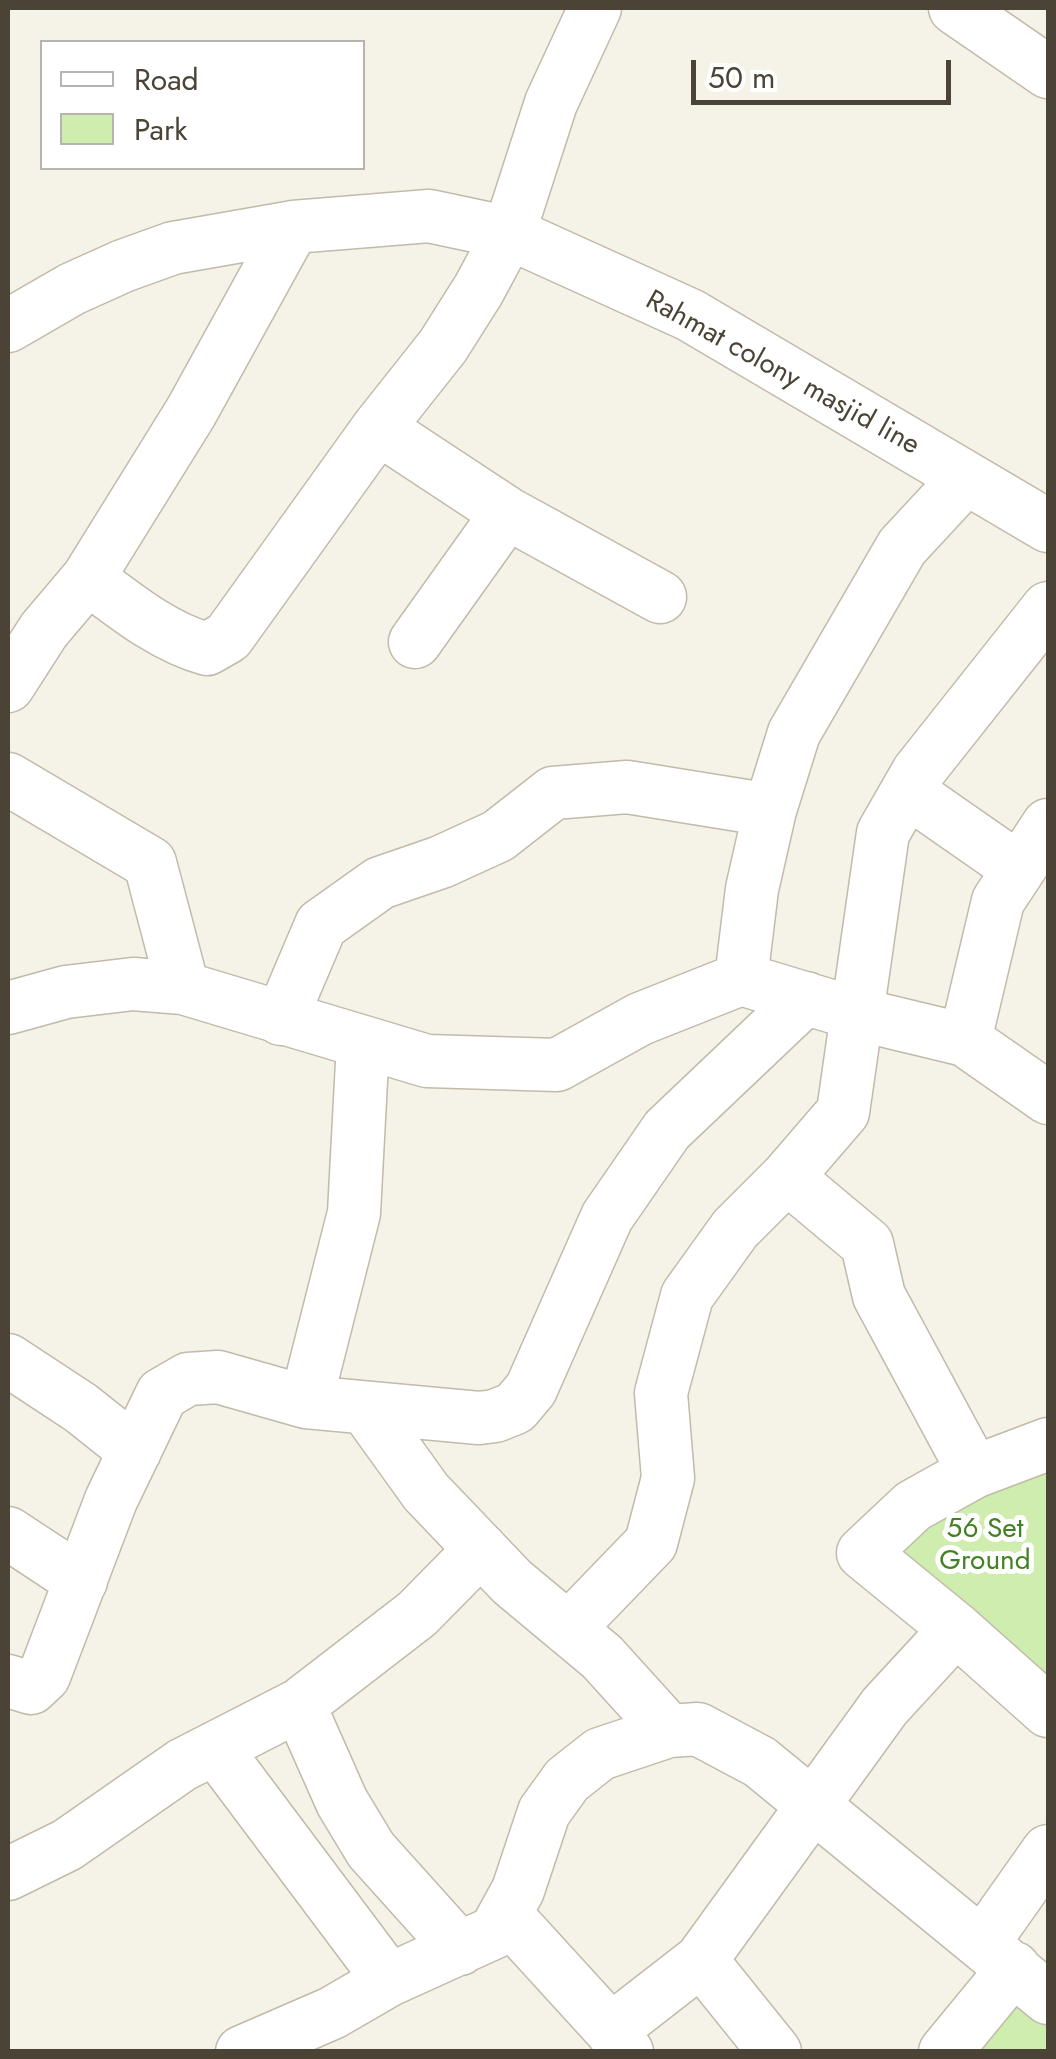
<!DOCTYPE html>
<html>
<head>
<meta charset="utf-8">
<style>
  body { margin:0 }
  #map { position:relative; width:1056px; height:2059px; overflow:hidden; background:#f5f2e8; font-family:Jost,sans-serif }
  canvas { display:block }
  .frame { position:absolute; inset:0; border:10px solid #4a4336; pointer-events:none }
  .legend { position:absolute; left:40px; top:40px; width:325px; height:130px; box-sizing:border-box; background:#fff; border:2px solid #b7b4af; margin:0; padding:12px 18px; list-style:none; font-size:30px; color:#4a4336 }
  .legend li { display:flex; align-items:center; gap:20px; height:50px }
  .legend b { width:50px; border:2px solid #b7b4af }
  .scale { position:absolute; left:691px; top:60px; width:260px; height:45px; box-sizing:border-box; border:5px solid #4a4336; border-top:0; padding-left:12px; font-size:30px; line-height:35px; white-space:nowrap; color:#4a4336; -webkit-text-stroke:8px #fff; paint-order:stroke }
</style>
</head>
<body>
<div id="map">
<canvas width="1056" height="2059"></canvas>
<div class="frame"></div>
<ul class="legend">
<li><b style="height:12px;background:#fff"></b>Road</li>
<li><b style="height:28px;background:#ceedae"></b>Park</li>
</ul>
<div class="scale">50 m</div>
</div>
<script>
const c = document.querySelector('canvas').getContext('2d');
c.lineJoin = 'round';
function fill(path, color) { c.fillStyle = color; c.fill(path, 'evenodd'); }
function strokePath(path, color, width, dash) { c.strokeStyle = color; c.lineWidth = width; c.lineCap = dash ? 'butt' : 'round'; c.setLineDash(dash || []); c.stroke(path); }
function label(font, color, halo, rows, align = 'center') {
  c.font = font + ' Jost,sans-serif'; c.lineWidth = 10; c.setLineDash([]); c.textBaseline = 'middle'; c.strokeStyle = halo; c.fillStyle = color; for (const [text, x, y, turn = 0] of rows) {
    c.save(); c.translate(x, y); c.rotate((+turn || 0) * Math.PI / 180); c.textAlign = isNaN(turn) ? turn : align; if (halo) c.strokeText(text, 0, 0); c.fillText(text, 0, 0); c.restore();
  }
}
fill(new Path2D(`
  M1048 1459V1676L892 1550 944 1492Z
  M1018 1994 1048 2019V2051L973 2052Z`), '#ceedae');
const minor = new Path2D(`
  M955 8 1048 72
  M8 326 72 289 123 266 173 248 293 227 429 216 509 233 690 315 1048 526
  M378 428 507 513 660 597
  M88 578C124 605 163 637 207 649L228 637 378 428 443 346 479 289 509 233 551 103 595 8
  M415 642 507 513
  M8 686 44 630 88 578 191 412 293 227
  M8 779 150 863 183 988
  M907 791 1019 869
  M741 979 752 889 770 810 794 733 902 547 966 478
  M8 1008 66 992 133 984 183 988 427 1061 557 1065 640 1019 741 979 857 1014 965 1040 1048 1098
  M281 1019 321 925 380 883 441 862 498 836 553 793 627 787 770 810
  M965 1040 998 901 1048 825
  M787 1177 867 1244 879 1296 974 1472
  M8 1360 81 1408 135 1451
  M306 1402 354 1213 363 1043
  M367 1410 426 1492 512 1582 602 1657 669 1731
  M1048 1444 974 1472 913 1506 863 1553 956 1629 1048 1711
  M8 1533 81 1581
  M568 1629 651 1543 668 1478 661 1393 687 1296 735 1229 787 1177 843 1112 883 833 918 772 1048 608
  M8 1681 31 1688 44 1676 111 1500 162 1394 188 1379 218 1377 306 1402 479 1418 495 1416 515 1408 531 1389 607 1217 667 1130 806 998
  M299 1705 342 1802 371 1850 460 1949
  M215 1748 389 1980
  M8 1874 67 1845 182 1765 299 1705 417 1614 481 1549
  M506 1915 611 2030
  M983 1943 1048 1851
  M701 1960 775 2052
  M242 2052 332 2013 389 1980 495 1932 518 1890 544 1812 567 1780 600 1754 669 1731 698 1729 760 1762 1048 1998
  M627 2052 611 2030 701 1960 885 1706 956 1629
  M945 2052 1014 1968`);
strokePath(minor, '#c2baaa', 55);
strokePath(minor, '#fff', 52);
label('28px', '#4a4336', '#fff', [
  ["Rahmat colony masjid line",782,374,29]
]);
label('28px', '#438123', '#fff', [
  ["56 Set",985,1530],
  ["Ground",985,1562]
]);
</script>
</body>
</html>
